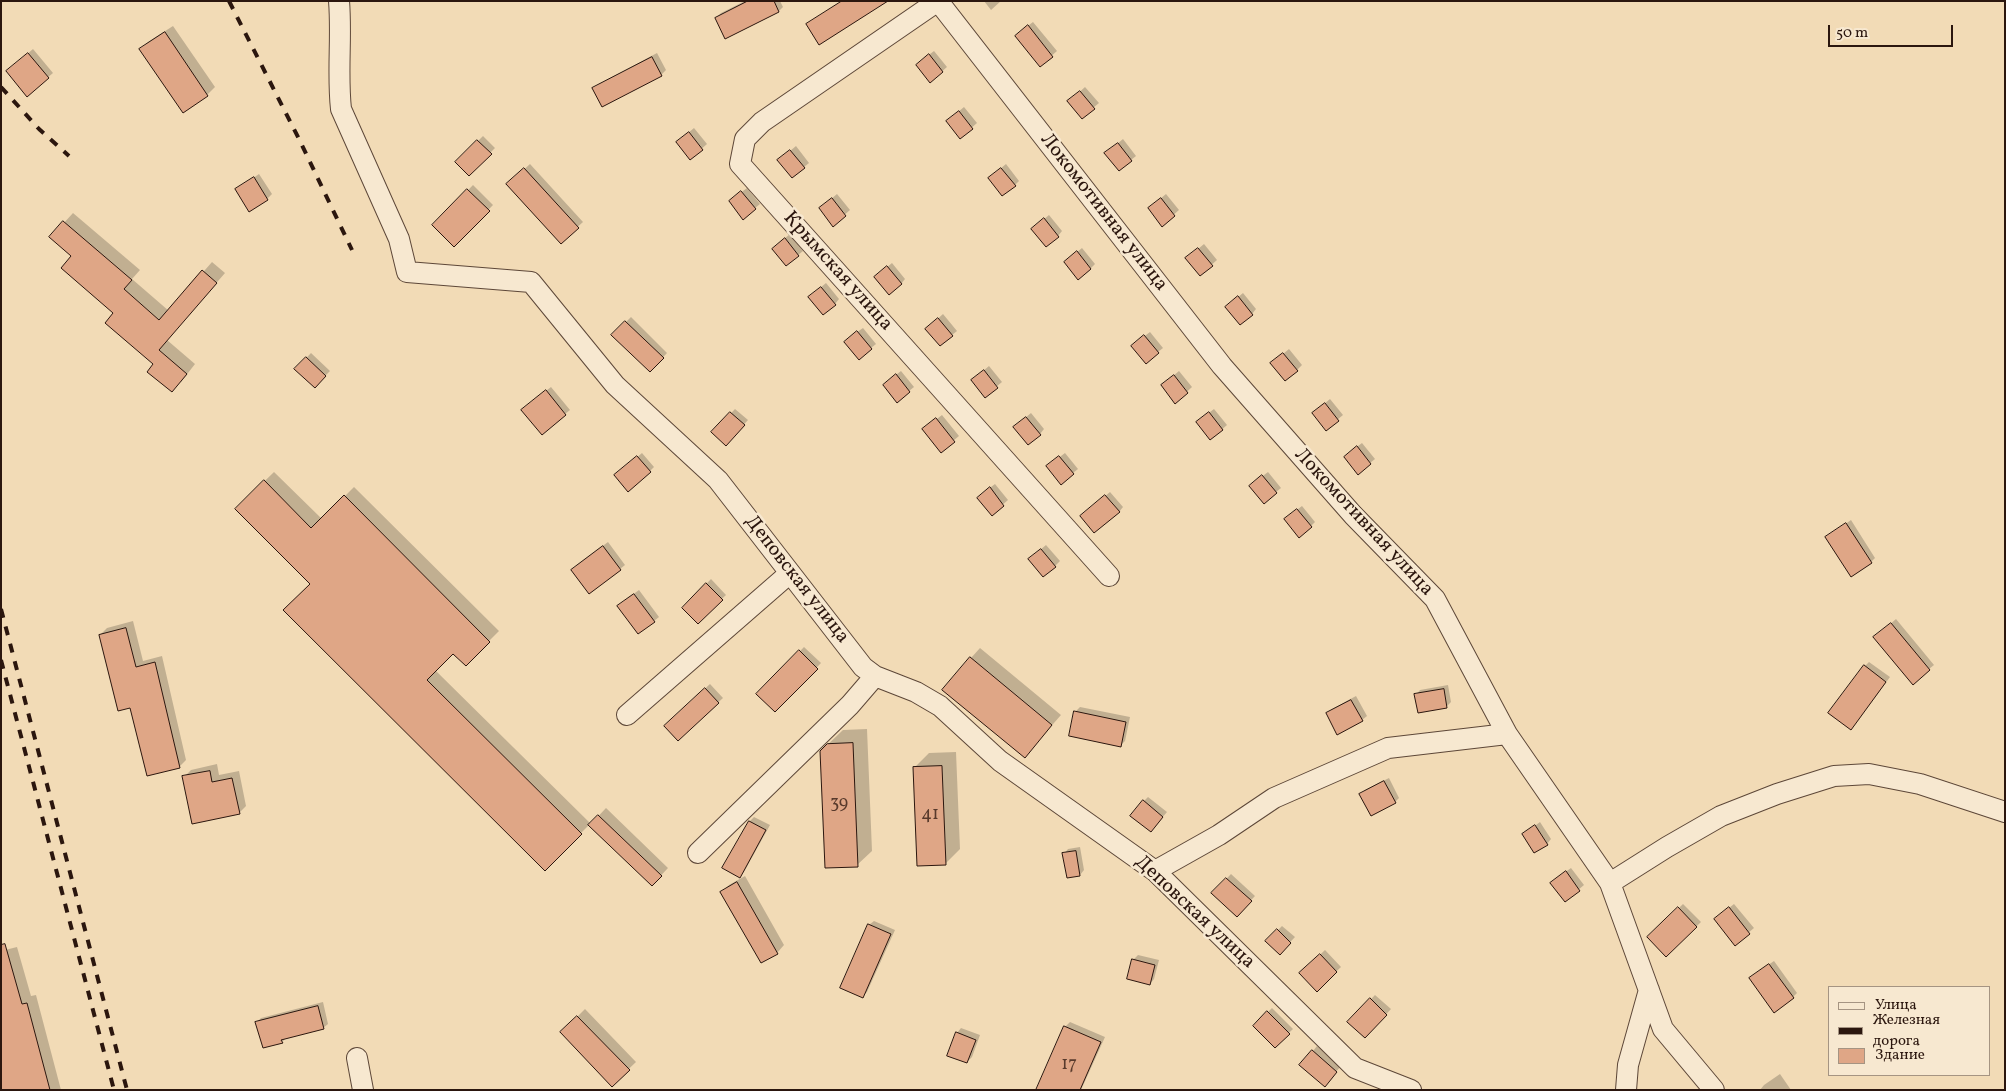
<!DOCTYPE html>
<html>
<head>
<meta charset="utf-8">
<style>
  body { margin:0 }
  #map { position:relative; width:2006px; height:1091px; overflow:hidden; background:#f2dbb6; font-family:Vollkorn,serif }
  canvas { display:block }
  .frame { position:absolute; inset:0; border:2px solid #2b160e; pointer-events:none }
  .legend { position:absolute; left:1828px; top:986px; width:162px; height:90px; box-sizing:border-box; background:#f7e8d0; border:1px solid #a59482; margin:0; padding:6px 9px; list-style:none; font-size:15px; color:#2b160e }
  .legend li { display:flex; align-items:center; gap:10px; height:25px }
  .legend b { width:25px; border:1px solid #a59482 }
  .scale { position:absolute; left:1828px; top:25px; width:125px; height:22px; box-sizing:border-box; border:2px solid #2b160e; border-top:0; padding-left:6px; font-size:15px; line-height:18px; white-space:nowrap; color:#2b160e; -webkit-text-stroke:4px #f7e8d0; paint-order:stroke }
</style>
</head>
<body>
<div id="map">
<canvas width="2006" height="1091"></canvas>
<div class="frame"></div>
<ul class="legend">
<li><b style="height:6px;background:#f7e8d0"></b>Улица</li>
<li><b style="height:6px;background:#2b160e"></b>Железная дорога</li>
<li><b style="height:14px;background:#dfa686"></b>Здание</li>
</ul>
<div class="scale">50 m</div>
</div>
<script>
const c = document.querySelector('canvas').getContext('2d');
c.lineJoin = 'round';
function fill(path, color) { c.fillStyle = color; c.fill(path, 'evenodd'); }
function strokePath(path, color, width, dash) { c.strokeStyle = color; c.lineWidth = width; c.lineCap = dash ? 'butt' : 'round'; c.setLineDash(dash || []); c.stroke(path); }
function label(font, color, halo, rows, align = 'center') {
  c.font = font + ' Vollkorn,serif'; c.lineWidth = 5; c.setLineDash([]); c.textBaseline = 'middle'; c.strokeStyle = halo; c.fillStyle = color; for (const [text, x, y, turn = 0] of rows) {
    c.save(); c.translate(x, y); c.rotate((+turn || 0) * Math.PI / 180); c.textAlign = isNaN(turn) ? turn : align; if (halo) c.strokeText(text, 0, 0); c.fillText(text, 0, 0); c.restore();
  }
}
fill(new Path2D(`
  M745 1H780L783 7 779 11 716 18 721 13Z
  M984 1H1001L991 10Z
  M1033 22 1057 51 1041 65 1021 31Z
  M173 26 215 87 207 95 183 111 141 49 148 42Z
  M33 49 53 73 27 95 12 67Z
  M934 51 947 67 931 81 922 60Z
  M657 53 666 70 661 75 594 89 599 84Z
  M1085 87 1099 103 1082 117 1074 97Z
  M964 107 977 123 960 138 952 117Z
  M694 128 707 144 690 159 682 138Z
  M483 136 495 148 469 174 457 162Z
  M1123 139 1136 156 1131 160 1111 149Z
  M796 146 809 163 804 167 784 156Z
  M530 164 583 222 561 242 508 184Z
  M1006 164 1019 181 1015 185 994 174Z
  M259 174 272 194 267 199 236 190Z
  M473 185 493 205 454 245 434 225Z
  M747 188 760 204 743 218 735 197Z
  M837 194 850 210 833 225 825 204Z
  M1166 194 1179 210 1162 225 1154 204Z
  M73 213 140 270 132 279 169 311 212 262 225 273 167 340 195 364 181 382 155 364 73 256 51 237Z
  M1049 215 1062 231 1058 236 1037 225Z
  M790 234 803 251 786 265 778 244Z
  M1204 244 1217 260 1200 275 1192 254Z
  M1082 248 1095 264 1090 269 1070 258Z
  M892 263 905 279 901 284 880 273Z
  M826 283 839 299 835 304 814 293Z
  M1243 293 1256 309 1252 314 1231 303Z
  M943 314 957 331 952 335 932 324Z
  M631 317 667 353 650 371 613 335Z
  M863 328 876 344 871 348 850 337Z
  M1150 332 1163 348 1158 352 1138 341Z
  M1289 349 1302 365 1297 370 1277 359Z
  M311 353 330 371 315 386 296 369Z
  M989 366 1002 382 985 396 977 376Z
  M901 371 914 387 909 391 889 380Z
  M1179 371 1192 387 1176 402 1167 381Z
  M551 387 570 410 565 414 528 405Z
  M1330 399 1343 415 1326 429 1318 409Z
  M735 409 748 420 726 444 713 432Z
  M1214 409 1227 425 1211 439 1202 418Z
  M1031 413 1044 429 1040 434 1019 423Z
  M942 415 959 436 941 451 929 425Z
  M1362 443 1375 459 1370 463 1350 452Z
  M642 453 654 467 650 471H621Z
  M1065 453 1078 469 1073 473 1053 462Z
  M274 472 322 519 354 487 499 631 466 664 453 652 435 670 591 824 606 808 668 868 652 885 590 824 545 869 312 584 236 509Z
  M1268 472 1281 488 1276 492 1256 481Z
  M995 484 1008 500 992 514 983 493Z
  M1110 492 1123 507 1119 512H1086Z
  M1302 506 1315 522 1311 526 1290 515Z
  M1851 520 1875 558 1871 562 1827 537Z
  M608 542 625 565 590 593 577 565Z
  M1046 545 1060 561 1055 566 1034 555Z
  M711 579 726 595 698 622 683 608Z
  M639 590 659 617 639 633 624 601Z
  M1896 619 1934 665 1929 669 1880 633Z
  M133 621 143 661 162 656 186 760 179 767 131 706 100 635 107 628Z
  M804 647 821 663 775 711 758 694Z
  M980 648 1061 715 1025 756 971 658Z
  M1869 662 1890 677 1855 724 1865 666Z
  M710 684 723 698 678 740 665 726Z
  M1448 685 1451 702 1446 707 1416 695 1420 690Z
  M1356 696 1367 716 1362 720 1327 713 1332 709Z
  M1080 707 1130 717 1125 741 1121 745 1075 712Z
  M867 729 872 851 857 865 821 751 843 730Z
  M956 752 960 849 945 864 915 767 929 753Z
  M217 764 219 775 239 771 246 806 239 813 184 777 191 770Z
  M1389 778 1399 798 1395 802 1361 794 1365 790Z
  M1148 797 1167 812 1155 826 1144 801Z
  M754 817 770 825 744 872 740 876 750 821Z
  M1540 822 1551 839 1547 844 1524 834Z
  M1080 847 1084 870 1080 875 1064 854 1068 849Z
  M1571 868 1584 885 1565 901 1557 878Z
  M1231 874 1255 896 1237 915 1213 893Z
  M745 876 784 945 777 953 722 892 729 885Z
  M1683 904 1701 922 1666 956 1649 937Z
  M1734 904 1754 928 1735 944 1720 915Z
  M874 921 895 930 867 992 863 996 869 925Z
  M1282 926 1295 937 1280 953 1267 941Z
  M17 947 31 996 36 995 61 1090H1V951Z
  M1325 950 1341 967 1317 990 1301 973Z
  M1138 955 1159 960 1154 979 1150 984 1133 960Z
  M1774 961 1797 993 1793 997 1755 974Z
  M1375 995 1391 1009 1365 1037 1349 1022Z
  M323 1002 328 1024 323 1028 287 1037 282 1042 256 1023 261 1018Z
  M1272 1008 1293 1029 1275 1046 1254 1026Z
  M585 1009 636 1062 612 1085 562 1032Z
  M1070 1022 1105 1037 1081 1090H1037L1066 1026Z
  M961 1028 980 1035 972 1057 967 1062 957 1033Z
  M1317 1046 1341 1066 1329 1080 1313 1051Z
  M1780 1074 1791 1090H1760L1764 1085Z`), '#0003');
const building = new Path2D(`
  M748 1H774L779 12 725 39 715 18Z
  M842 1H888L819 45 806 24Z
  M1028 25 1053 57 1040 67 1015 36Z
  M165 32 208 96 183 113 139 49Z
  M28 53 49 78 27 97 6 71Z
  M929 54 943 72 930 83 916 65Z
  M652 57 662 76 602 107 592 88Z
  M1080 91 1095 109 1082 119 1067 101Z
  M959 111 973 129 960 139 946 121Z
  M689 132 703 150 690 160 676 142Z
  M477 140 492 154 469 176 455 162Z
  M1118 143 1132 161 1119 171 1104 153Z
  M790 150 805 168 792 178 777 160Z
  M524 168 579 228 561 244 506 184Z
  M1001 168 1016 186 1002 196 988 178Z
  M254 177 268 200 249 212 235 189Z
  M467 189 490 211 454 247 432 225Z
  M741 191 756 209 743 220 729 201Z
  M832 198 846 216 833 227 819 208Z
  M1161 198 1175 216 1162 227 1148 208Z
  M1044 218 1059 237 1046 247 1031 229Z
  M63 221 132 280 124 289 159 320 202 270 217 283 159 350 187 374 172 392 147 372 153 364 105 323 113 313 61 268 71 256 49 237Z
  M785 238 799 256 786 266 772 249Z
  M1198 248 1213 266 1200 276 1185 258Z
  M1077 251 1091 269 1078 280 1064 262Z
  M887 266 902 284 889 295 874 277Z
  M821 287 836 305 823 315 808 297Z
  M1238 296 1253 315 1240 325 1225 307Z
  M938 318 953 336 940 346 925 329Z
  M625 321 664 358 650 372 611 335Z
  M857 331 872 349 859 360 844 342Z
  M1144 335 1159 353 1146 364 1131 346Z
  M1283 353 1298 371 1285 381 1270 363Z
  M306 357 326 376 315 388 294 369Z
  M984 370 998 388 985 398 971 380Z
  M896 374 910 392 897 403 883 385Z
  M1174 375 1188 393 1175 404 1161 385Z
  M546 390 566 415 542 435 521 410Z
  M1325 403 1339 421 1326 431 1312 413Z
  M730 412 745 425 726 446 711 432Z
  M1209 412 1223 430 1210 440 1196 422Z
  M1026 417 1041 435 1028 445 1013 427Z
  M936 418 955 442 941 453 922 429Z
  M1357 446 1371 464 1358 475 1344 457Z
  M637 456 651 472 628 492 614 475Z
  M1059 456 1074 474 1061 485 1046 466Z
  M1262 475 1277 493 1264 504 1249 486Z
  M264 480 311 528 344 495 490 642 466 666 453 654 427 680 582 834 545 871 283 610 310 584 235 509Z
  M990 487 1004 506 992 516 977 498Z
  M1105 495 1120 512 1094 533 1080 516Z
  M1297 509 1312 527 1299 538 1284 519Z
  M1846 523 1872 563 1851 577 1825 537Z
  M603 546 621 570 589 594 571 570Z
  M1041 549 1056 567 1043 577 1028 559Z
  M706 583 723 600 698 624 682 608Z
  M634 594 655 622 638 634 617 606Z
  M1891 623 1930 670 1913 685 1873 637Z
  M126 628 136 667 155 662 180 768 147 776 130 708 118 711 99 635Z
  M799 650 818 669 775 712 756 694Z
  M970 657 1052 725 1025 758 942 690Z
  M1864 665 1886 682 1851 730 1828 713Z
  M705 688 719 703 678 741 664 726Z
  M1444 689 1447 708 1418 713 1414 694Z
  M1351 700 1363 721 1337 735 1326 713Z
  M1074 711 1126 722 1121 747 1069 736Z
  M853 743 858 867 825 868 820 751 827 744Z
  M942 766 946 865 917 866 913 767Z
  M210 771 212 782 232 778 240 814 192 824 182 776Z
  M1384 781 1396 803 1371 816 1359 794Z
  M1143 800 1163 817 1151 832 1130 816Z
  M598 815 662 876 652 886 588 825Z
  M749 821 766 830 740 878 722 868Z
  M1535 825 1548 845 1534 853 1522 834Z
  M1076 851 1080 876 1067 878 1062 853Z
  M1566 871 1580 891 1565 902 1550 883Z
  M1226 878 1252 901 1237 917 1211 893Z
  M737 882 778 954 761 963 720 892Z
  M1678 907 1697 927 1666 957 1647 937Z
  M1729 907 1750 934 1735 946 1714 919Z
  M868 924 891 934 863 998 840 988Z
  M1277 929 1291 943 1280 955 1265 941Z
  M5 944 22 1004 27 1003 50 1090H1V945Z
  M1320 954 1337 972 1317 992 1299 973Z
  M1132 959 1155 965 1150 985 1127 979Z
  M1769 964 1794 998 1774 1013 1749 978Z
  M1370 998 1387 1015 1365 1038 1347 1022Z
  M318 1006 324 1029 281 1040 283 1043 263 1048 255 1022Z
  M1267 1011 1290 1034 1275 1048 1253 1026Z
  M577 1016 630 1070 612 1087 560 1032Z
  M1064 1026 1101 1042 1080 1090H1036Z
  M956 1032 976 1040 967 1063 947 1056Z
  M1312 1050 1337 1072 1325 1087 1299 1065Z`);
fill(building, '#dfa686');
strokePath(building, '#2b160e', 1);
const minor = new Path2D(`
  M339 1C342 37 337 73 341 109L399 239 407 272 531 282 615 385 718 480 863 667 875 676 916 692 940 706 1000 761 1155 871 1355 1068 1411 1090
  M938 1 1222 366 1353 515 1435 599 1507 734 1610 883 1663 1029 1714 1090
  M938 1 762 122 745 139 740 164 1109 576
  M627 715 790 573
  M698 853 850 705 875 676
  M1155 871 1219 835 1274 798 1388 748 1507 734
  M1610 883 1667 847 1721 816 1777 794 1834 776 1869 774 1920 784 2005 812
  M357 1058 363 1090
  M1626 1090 1628 1065 1649 990`);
strokePath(minor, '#5d4738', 22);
strokePath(minor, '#f7e8d0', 20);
strokePath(new Path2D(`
  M229 1 300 141 352 250
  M1 87 39 129 69 156
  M1 609 127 1090
  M1 660 114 1090`), '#2b160e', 4, [9, 9]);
label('18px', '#583a2c', null, [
  ["39",839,805],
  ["41",930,816],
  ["17",1069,1066]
]);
label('20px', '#2b160e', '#f7e8d0', [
  ["Локомотивная улица",1103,213,52],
  ["Крымская улица",837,272,48],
  ["Локомотивная улица",1363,523,47],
  ["Деповская улица",796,580,52],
  ["Деповская улица",1194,913,43]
]);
</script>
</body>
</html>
